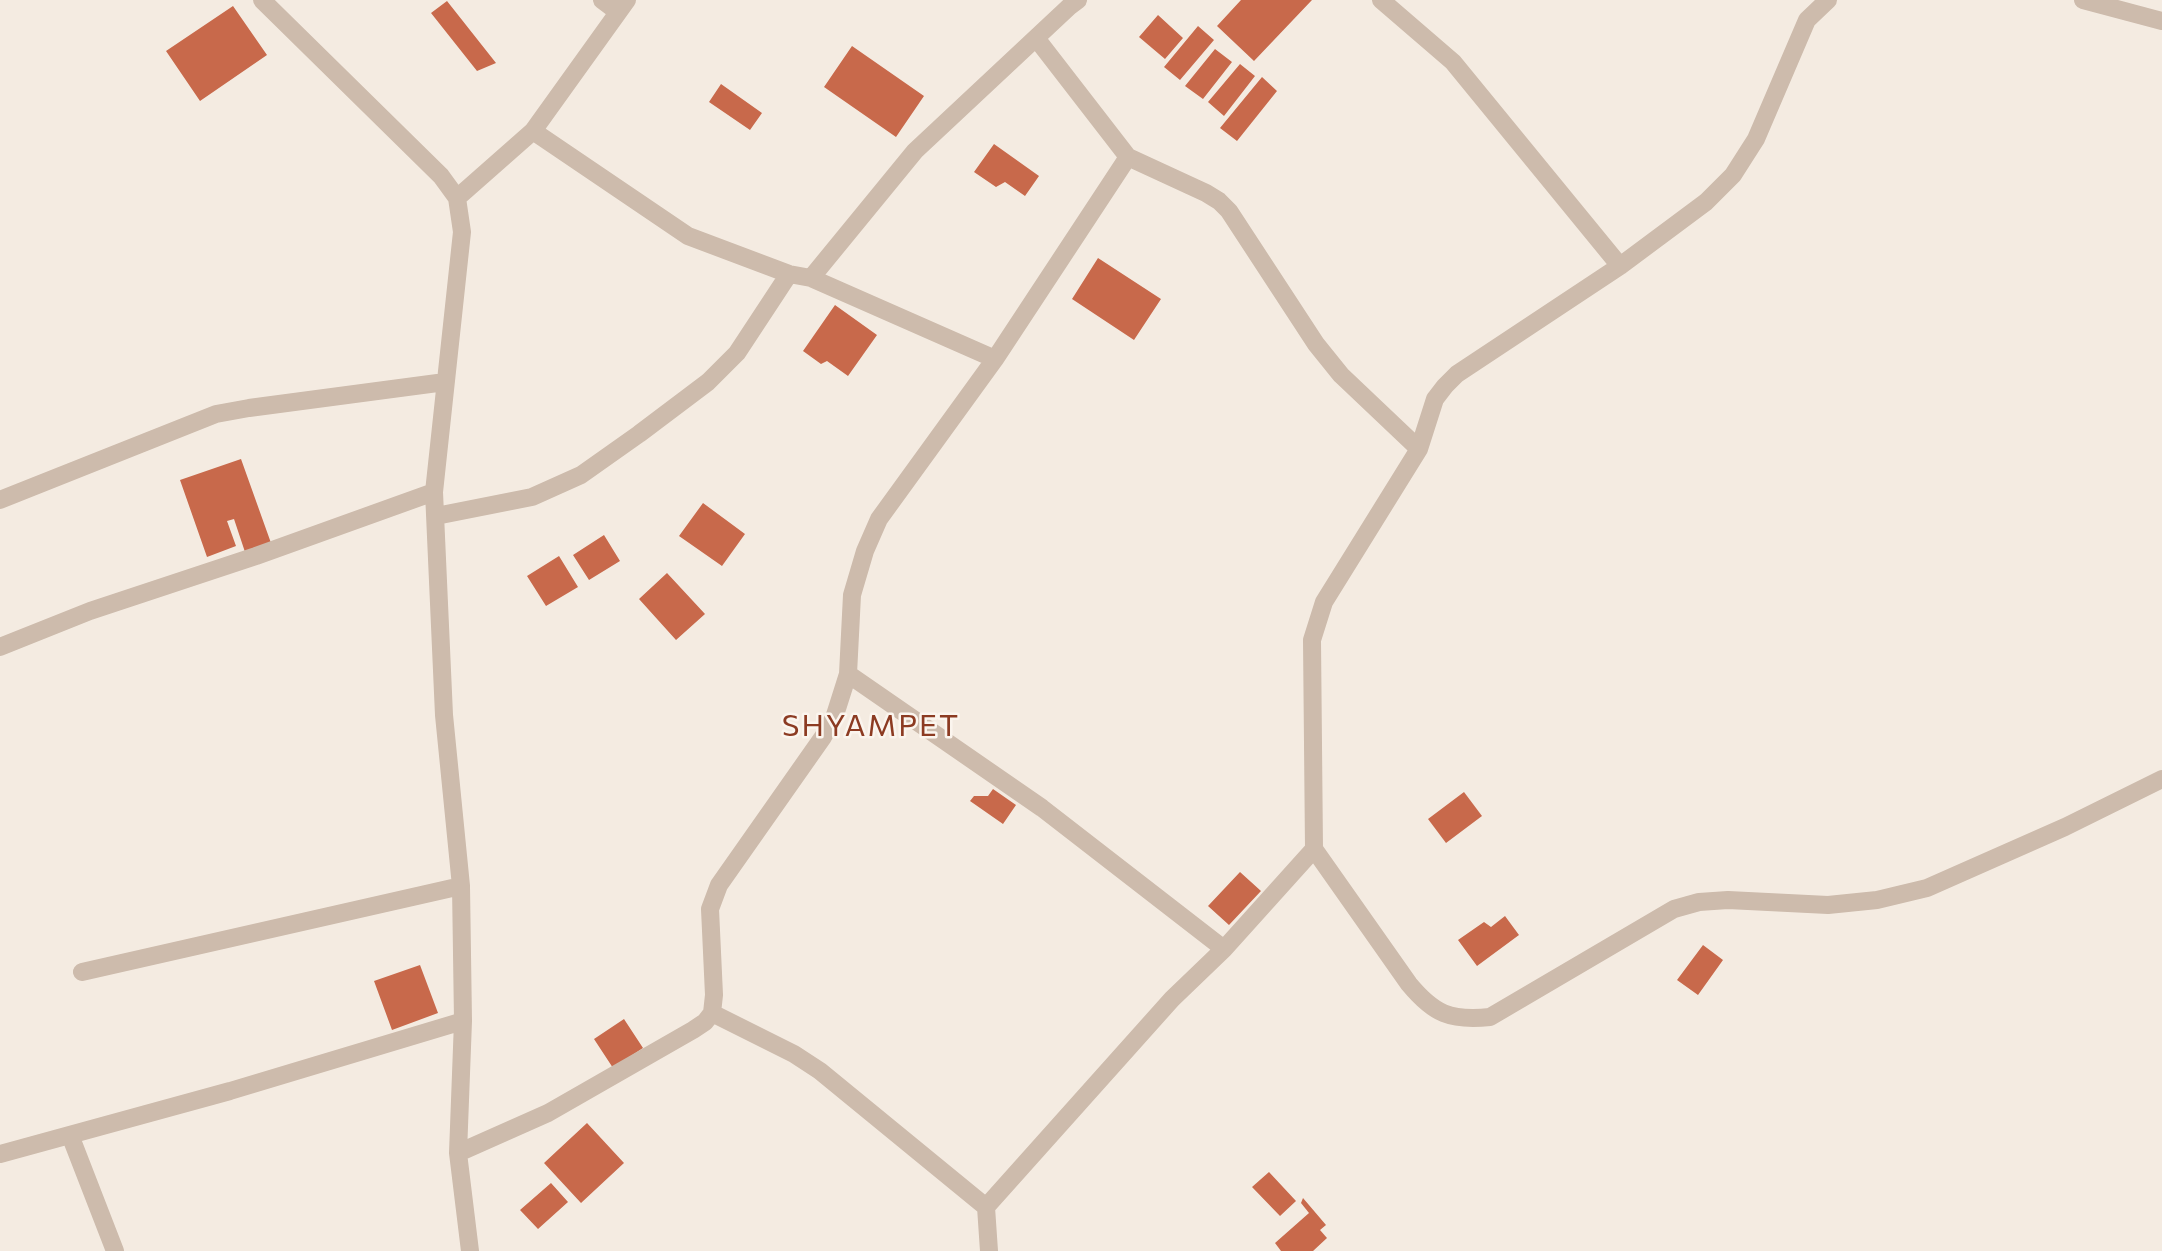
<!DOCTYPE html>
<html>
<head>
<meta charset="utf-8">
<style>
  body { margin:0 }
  canvas { display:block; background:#f4ebe1 }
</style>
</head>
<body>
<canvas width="2162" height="1251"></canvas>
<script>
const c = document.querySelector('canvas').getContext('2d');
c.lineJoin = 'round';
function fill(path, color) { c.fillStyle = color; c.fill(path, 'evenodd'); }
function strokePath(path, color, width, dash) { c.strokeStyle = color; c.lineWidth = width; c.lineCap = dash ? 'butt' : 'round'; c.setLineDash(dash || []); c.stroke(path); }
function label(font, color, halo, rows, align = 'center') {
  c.font = font + ' Commissioner,sans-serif'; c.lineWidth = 5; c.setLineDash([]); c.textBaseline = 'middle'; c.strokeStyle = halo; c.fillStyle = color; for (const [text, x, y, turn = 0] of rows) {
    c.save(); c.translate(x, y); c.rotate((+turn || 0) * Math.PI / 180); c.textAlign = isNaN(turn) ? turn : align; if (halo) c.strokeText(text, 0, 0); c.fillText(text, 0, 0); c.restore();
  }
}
fill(new Path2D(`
  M1241 0H1312L1254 61 1217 26Z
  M447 1 496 63 477 71 431 13Z
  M233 6 267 55 200 101 166 51Z
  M1158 15 1183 38 1165 59 1139 37Z
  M1198 26 1214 40 1180 80 1164 67Z
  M852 46 924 96 896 137 824 87Z
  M1215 49 1232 62 1203 99 1185 86Z
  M1240 64 1255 76 1224 116 1208 102Z
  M1262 77 1277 91 1237 141 1220 128Z
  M721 84 762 113 750 130 709 102Z
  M994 144 1039 176 1025 196 1005 182 996 187 974 172Z
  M1098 258 1161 299 1134 340 1072 299Z
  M835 305 877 335 848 376 827 361 821 364 803 351Z
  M241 459 271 543 245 552 234 519 227 521 236 546 207 557 180 480Z
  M703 503 745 534 722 566 679 536Z
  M604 535 620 561 589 580 573 555Z
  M559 556 578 587 546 606 527 576Z
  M667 573 705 614 676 640 639 599Z
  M993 789 1016 805 1003 824 970 801 974 796H988Z
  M1464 792 1482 816 1446 843 1428 819Z
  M1240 872 1261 891 1229 925 1208 906Z
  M1505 916 1519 935 1477 966 1458 940 1484 922 1491 927Z
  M1703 945 1723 960 1698 995 1677 980Z
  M420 965 438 1013 392 1030 374 981Z
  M624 1019 643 1048 613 1068 594 1039Z
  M587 1123 624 1163 581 1203 544 1163Z
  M1269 1172 1296 1201 1280 1216 1252 1187Z
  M551 1183 568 1202 538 1229 520 1210Z
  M1303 1198 1326 1225 1320 1230 1327 1238 1313 1251H1281L1275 1243 1309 1213 1301 1203Z`), '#c8694b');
strokePath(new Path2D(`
  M262 0 441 176 457 198 462 232 434 492 444 715 461 886 463 1021 458 1153 470 1251
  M602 0 618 12
  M1381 0 1453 62 1620 266
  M2083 0 2162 21
  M1036 38 1128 157 1206 193 1219 201 1229 211 1316 344 1341 375 1419 449
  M533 131 688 236 789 274 811 278 995 359
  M457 198 533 131 627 0
  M811 278 915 151 1070 6 1078 0
  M0 500 216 414 249 408 445 382
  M436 516 532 497 581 475 639 434 708 382 737 353 789 274
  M0 647 90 611 256 556 434 492
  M848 674 1042 808 1224 949
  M1314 849 1409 984C1434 1014 1450 1021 1490 1017L1674 909 1699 902 1728 900 1828 905 1877 900 1927 888 2065 827 2162 779
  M82 972 461 886
  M712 1013 794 1054 820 1071 986 1207
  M70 1135 115 1251
  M458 1153 548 1113 693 1030 705 1022 712 1013 714 995 710 909 719 885 823 737 835 715 848 674 852 595 865 551 879 519 995 359 1128 157
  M0 1154 230 1091 463 1021
  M989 1251 986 1207 1172 999 1224 949 1314 849 1312 640 1324 602 1419 449 1435 399 1445 386 1457 374 1620 266 1706 202 1733 175 1756 139 1807 20 1828 0`), '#cdbbac', 18);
c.letterSpacing = '2px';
label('30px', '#8c3b22', '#fbf5ee', [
  ["SHYAMPET",871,726]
]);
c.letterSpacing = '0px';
</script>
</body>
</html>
